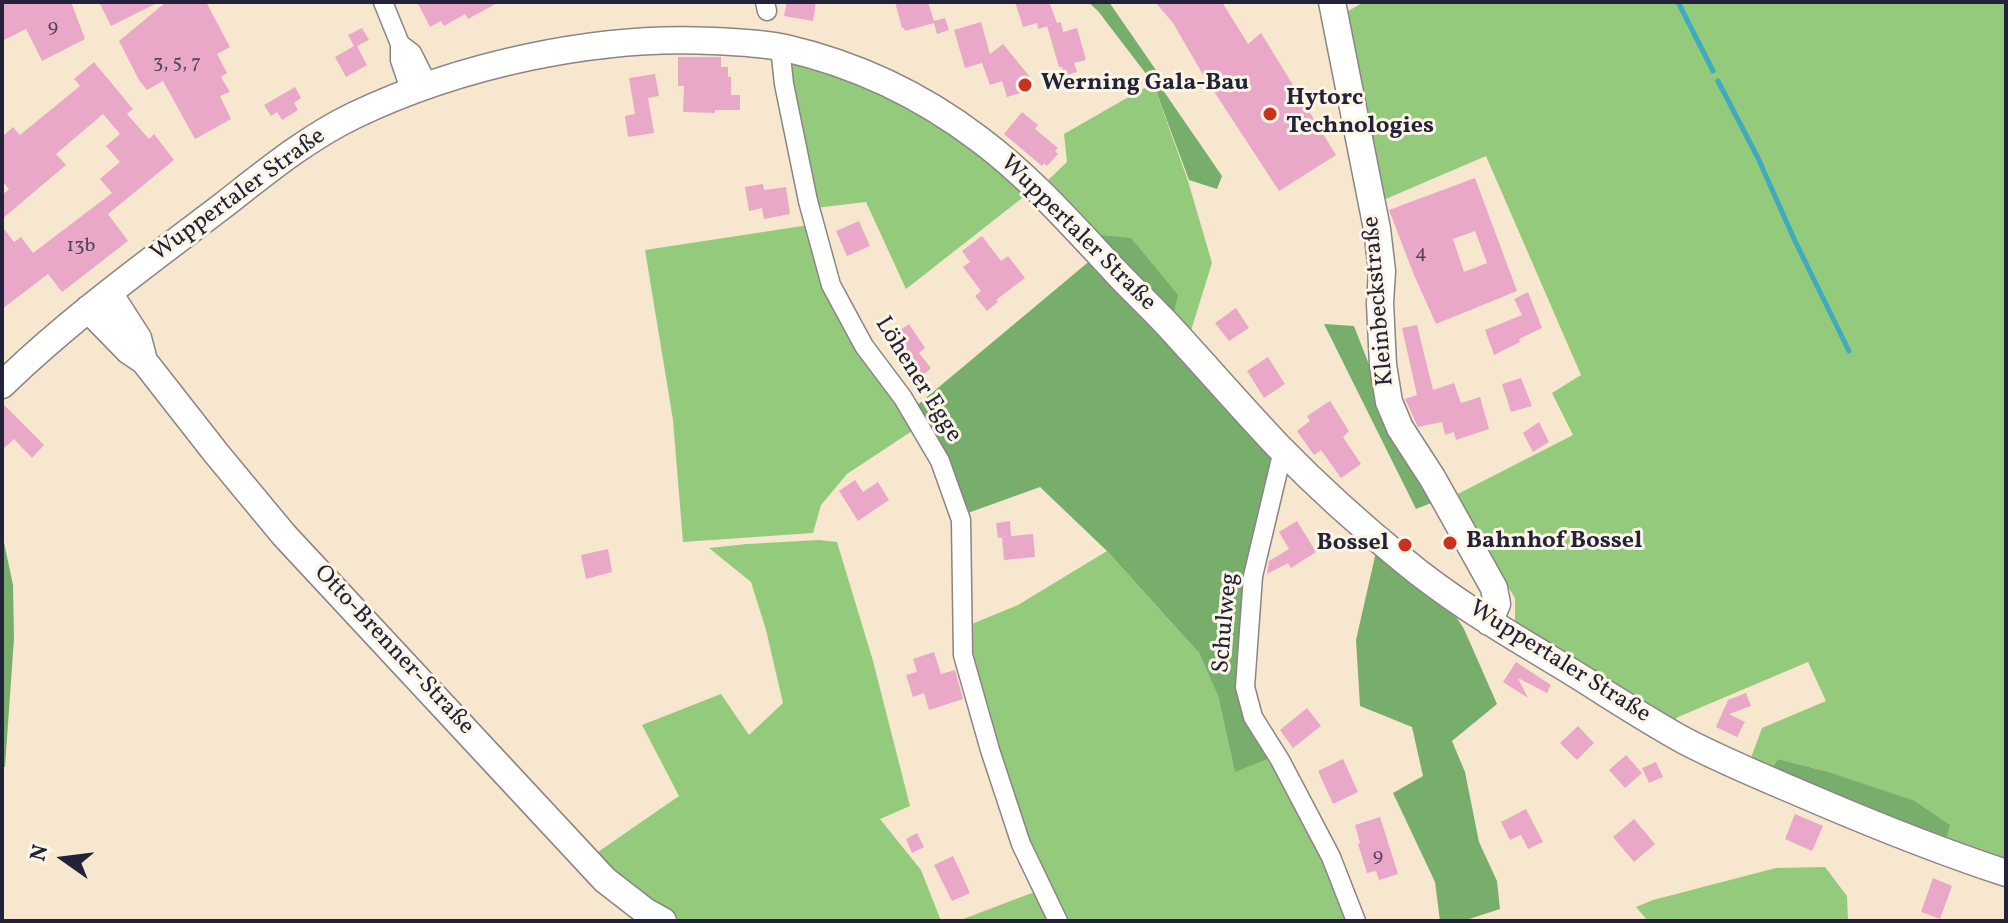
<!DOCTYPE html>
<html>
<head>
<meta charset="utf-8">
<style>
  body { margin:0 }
  #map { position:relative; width:2008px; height:923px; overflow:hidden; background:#f7e7cf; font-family:Vollkorn,serif }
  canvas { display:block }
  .frame { position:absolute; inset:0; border:4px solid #22223b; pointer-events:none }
  .north { position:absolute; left:24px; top:819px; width:80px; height:80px; -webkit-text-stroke:6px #fcf5e5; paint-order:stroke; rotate:284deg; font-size:22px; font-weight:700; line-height:32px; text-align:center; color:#22223b }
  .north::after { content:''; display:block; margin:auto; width:28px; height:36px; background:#22223b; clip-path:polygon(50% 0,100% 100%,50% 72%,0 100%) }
</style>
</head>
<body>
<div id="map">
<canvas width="2008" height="923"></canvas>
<div class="frame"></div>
<div class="north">N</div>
</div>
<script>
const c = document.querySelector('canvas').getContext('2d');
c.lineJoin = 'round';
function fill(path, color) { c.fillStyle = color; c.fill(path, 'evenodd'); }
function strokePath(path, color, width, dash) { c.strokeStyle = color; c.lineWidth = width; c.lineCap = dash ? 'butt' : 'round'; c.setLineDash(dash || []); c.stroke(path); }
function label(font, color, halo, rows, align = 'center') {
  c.font = font + ' Vollkorn,serif'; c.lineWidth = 6; c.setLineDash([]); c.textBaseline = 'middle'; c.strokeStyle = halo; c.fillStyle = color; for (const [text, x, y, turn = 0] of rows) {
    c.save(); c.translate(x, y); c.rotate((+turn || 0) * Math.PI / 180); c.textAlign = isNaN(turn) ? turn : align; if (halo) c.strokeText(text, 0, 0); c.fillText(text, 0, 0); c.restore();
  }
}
fill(new Path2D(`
  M1364 2H2006V864L1945 843 1913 800 1829 772 1778 759 1769 772 1749 763 1762 728 1826 701 1808 662 1678 717 1671 723 1515 625V598L1452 497 1573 435 1552 393 1581 375 1486 156 1381 201 1343 14Z
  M791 60C858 77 926 109 980 153 996 166 1011 181 1026 195L906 289 866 202 815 208 786 67Z
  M1153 83 1188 181 1212 263 1189 337 1100 235 1044 184 1067 162 1064 134Z
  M809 225 915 429 847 474 821 505 813 533 683 542 673 420 645 250Z
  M819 540 837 542 873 661 910 806 880 819 921 870 941 921H674L668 918 595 854 679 796 642 725 721 694 749 735 783 703 766 630 751 582 709 548 747 544Z
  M1107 551 1199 653 1218 696 1235 771 1273 757 1353 921H1063L1043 884 967 658V626L1018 605Z
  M1825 867 1847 896 1848 921H1648L1636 907 1653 900 1776 868Z
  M1037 891 1053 921H958Z`), '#94ca7c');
fill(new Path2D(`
  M1088 2H1109L1158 73 1154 77 1222 176 1217 189 1189 180 1153 83 1098 11Z
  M1100 235 1131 238 1178 295 1172 320Z
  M1092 259 1275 459 1241 689 1273 757 1235 772 1218 696 1199 653 1107 551 1040 487 965 514 915 407Z
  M1324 324 1354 326 1385 406 1439 500 1416 509Z
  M2 533 13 585 14 638 5 767H2Z
  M1376 552 1448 604 1464 629 1497 704 1452 741 1465 772 1479 842 1497 881 1500 909 1463 921H1440L1435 882 1393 793 1423 776 1412 727 1360 706 1356 640Z
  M1778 759 1829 772 1913 800 1950 825 1945 843 1769 772Z`), '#77ae6c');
strokePath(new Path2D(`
  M1678 2 1713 71
  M1718 81 1758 158 1795 241 1849 351`), '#3facbd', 5);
fill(new Path2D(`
  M2 2H71L85 39 42 61 26 29 2 41Z
  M99 2H159L111 26Z
  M166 2H206L230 47 217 54 227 73 221 77 230 92 220 96 231 119 195 139 163 81 147 90 139 80 119 41Z
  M417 2H499L468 19 465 14 444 26 441 21 430 27Z
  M787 2H816L813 21 784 16Z
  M895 2H928L934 21 945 18 949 30 937 34 934 23 905 31 904 28H902Z
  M1015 2H1049L1057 23 1061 22 1063 32 1077 28 1086 60 1074 63 1077 72 1064 76 1062 67H1059L1047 26 1052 25 1038 29 1037 23 1023 27Z
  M1155 2H1222L1248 44 1261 33 1336 155 1279 191 1202 73 1173 23Z
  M981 22 990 54 1003 44 1030 77 1034 89 1007 97 1002 81 990 85 982 63 965 68 954 30Z
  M362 28 369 40 357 46 367 65 346 77 335 57 354 46 348 35Z
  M678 57H721V67H728V77H731V95H740V110H715V113L683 112 684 86H678Z
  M94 62 133 109 127 114 149 139 154 134 174 160 108 214 128 241 62 292 48 274 2 309V226L14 242 21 237 33 253 112 193 100 179 120 162 106 146 120 134 103 114 56 154 66 165 2 219V195L9 189 2 181V137L13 127 20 135 80 86 74 79Z
  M655 74 659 96 648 98 654 133 628 137 625 116 635 114 629 78Z
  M295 87 301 98 294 103 298 110 282 120 277 112 271 116 264 105Z
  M1022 112 1038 125 1035 129 1058 148 1055 151 1058 154 1047 166 1044 163 1042 166 1004 134Z
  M1475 178 1517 291 1436 324 1414 275 1389 210ZM1475 231 1487 263 1464 272 1453 239Z
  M763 184 764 190 786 187 790 214 764 219 762 208 749 211 745 187Z
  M859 221 870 246 847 256 836 231Z
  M982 236 1001 261 1008 256 1025 278 996 300 998 302 987 311 975 296 981 291 963 267 970 262 962 251Z
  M1528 292 1542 328 1519 339 1520 342 1494 355 1485 330 1522 315 1514 299Z
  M1236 308 1249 328 1229 341 1215 323Z
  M909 324 925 348 919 353 931 368 919 379 905 362 903 363 887 339Z
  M1417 325 1433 390 1454 383 1461 403 1480 397 1489 429 1456 440 1454 432 1445 435 1442 422 1418 427 1405 399 1417 395 1402 328Z
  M1268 357 1285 384 1264 398 1247 371Z
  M1521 378 1532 406 1511 412 1502 384Z
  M1330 401 1349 431 1343 437 1361 464 1341 478 1321 450 1314 455 1297 431 1310 421 1307 416Z
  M2 403 44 445 32 458 14 439 2 450Z
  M1539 422 1549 442 1533 452 1523 433Z
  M855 480 863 492 878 482 889 500 858 521 839 491Z
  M1010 521 1011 536 998 538 996 523Z
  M1297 521 1316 552 1291 568 1288 563 1267 574 1269 561 1289 549 1279 532Z
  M1033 534 1035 557 1004 560 1002 537Z
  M608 549 612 572 586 579 581 555Z
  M934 652 941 674 955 670 963 699 929 710 924 693 913 697 906 675 917 672 913 659Z
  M1516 662 1551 685 1547 693 1518 678 1528 698 1503 682Z
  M1746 693 1751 706 1729 714 1745 722 1737 737 1716 727 1728 700Z
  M1307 708 1321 726 1293 748 1280 730Z
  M1578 726 1594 743 1577 760 1560 743Z
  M1626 755 1642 773 1625 788 1609 770Z
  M1343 759 1358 792 1333 804 1318 771Z
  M1656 762 1663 777 1649 783 1642 768Z
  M1526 809 1543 842 1528 849 1521 835 1510 840 1501 822Z
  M1795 814 1823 826 1812 851 1785 839Z
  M1380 817 1398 874 1379 880 1376 871 1367 873 1358 844 1360 843 1355 825Z
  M1634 819 1655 844 1634 862 1613 837Z
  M917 833 924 847 912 853 906 839Z
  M953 856 970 893 952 901 934 865Z
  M1933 878 1952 886 1940 919 1921 912Z`), '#e9a8c8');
const street = new Path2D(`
  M383 2 400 44V60L411 92
  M765 2 767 11
  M400 44 412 53 428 85
  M780 47 784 84 808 201 831 285 864 346 903 398 940 461 961 520 963 655 990 750 1021 844 1058 921
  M1283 450 1253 576 1245 687 1253 717 1280 760 1331 857 1356 921`);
const secondary = new Path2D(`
  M1332 2 1377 229 1382 271 1380 303 1383 365 1389 402 1400 428 1433 479 1494 588 1497 604 1489 622
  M109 293 138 338 143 357
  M88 309 129 351 144 361 216 453 284 535 605 880 645 911 663 921
  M2 385C71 318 149 262 225 204 266 172 306 139 353 116 459 65 596 35 713 41 737 42 761 43 785 48 855 64 921 95 979 139 1030 177 1072 225 1116 272 1132 289 1150 306 1166 323 1204 364 1241 407 1279 447 1318 487 1360 525 1403 560 1452 601 1508 633 1562 666 1603 691 1643 718 1685 741 1727 763 1772 781 1816 800 1879 827 1942 852 2006 873`);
strokePath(street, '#8c8485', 21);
strokePath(secondary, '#8c8485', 29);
strokePath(street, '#fff', 18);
strokePath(secondary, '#fff', 26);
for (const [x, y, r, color] of [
  [1025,85,8,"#c8321e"],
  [1270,114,8,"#c8321e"],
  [1450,543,8,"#c8321e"],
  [1405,545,8,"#c8321e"]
]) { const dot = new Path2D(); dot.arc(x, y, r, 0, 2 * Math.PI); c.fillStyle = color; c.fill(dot); strokePath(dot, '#fcf5e5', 3); }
label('20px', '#54445e', null, [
  ["9",53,28],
  ["3, 5, 7",177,64],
  ["13b",81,247],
  ["4",1421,254],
  ["9",1378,857]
]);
label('bold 24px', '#22223b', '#fcf5e5', [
  ["Werning Gala-Bau",1041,85],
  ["Hytorc",1286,100],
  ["Technologies",1286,128],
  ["Bahnhof Bossel",1466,543],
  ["Bossel",1389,545,"right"]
], 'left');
label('24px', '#22223b', '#fcf5e5', [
  ["Wuppertaler Straße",239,196,-36],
  ["Wuppertaler Straße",1077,234,45],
  ["Kleinbeckstraße",1380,301,-95],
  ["Löhener Egge",917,380,58],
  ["Schulweg",1227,623,-85],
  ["Otto-Brenner-Straße",393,651,47],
  ["Wuppertaler Straße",1559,663,32]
]);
</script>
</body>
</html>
